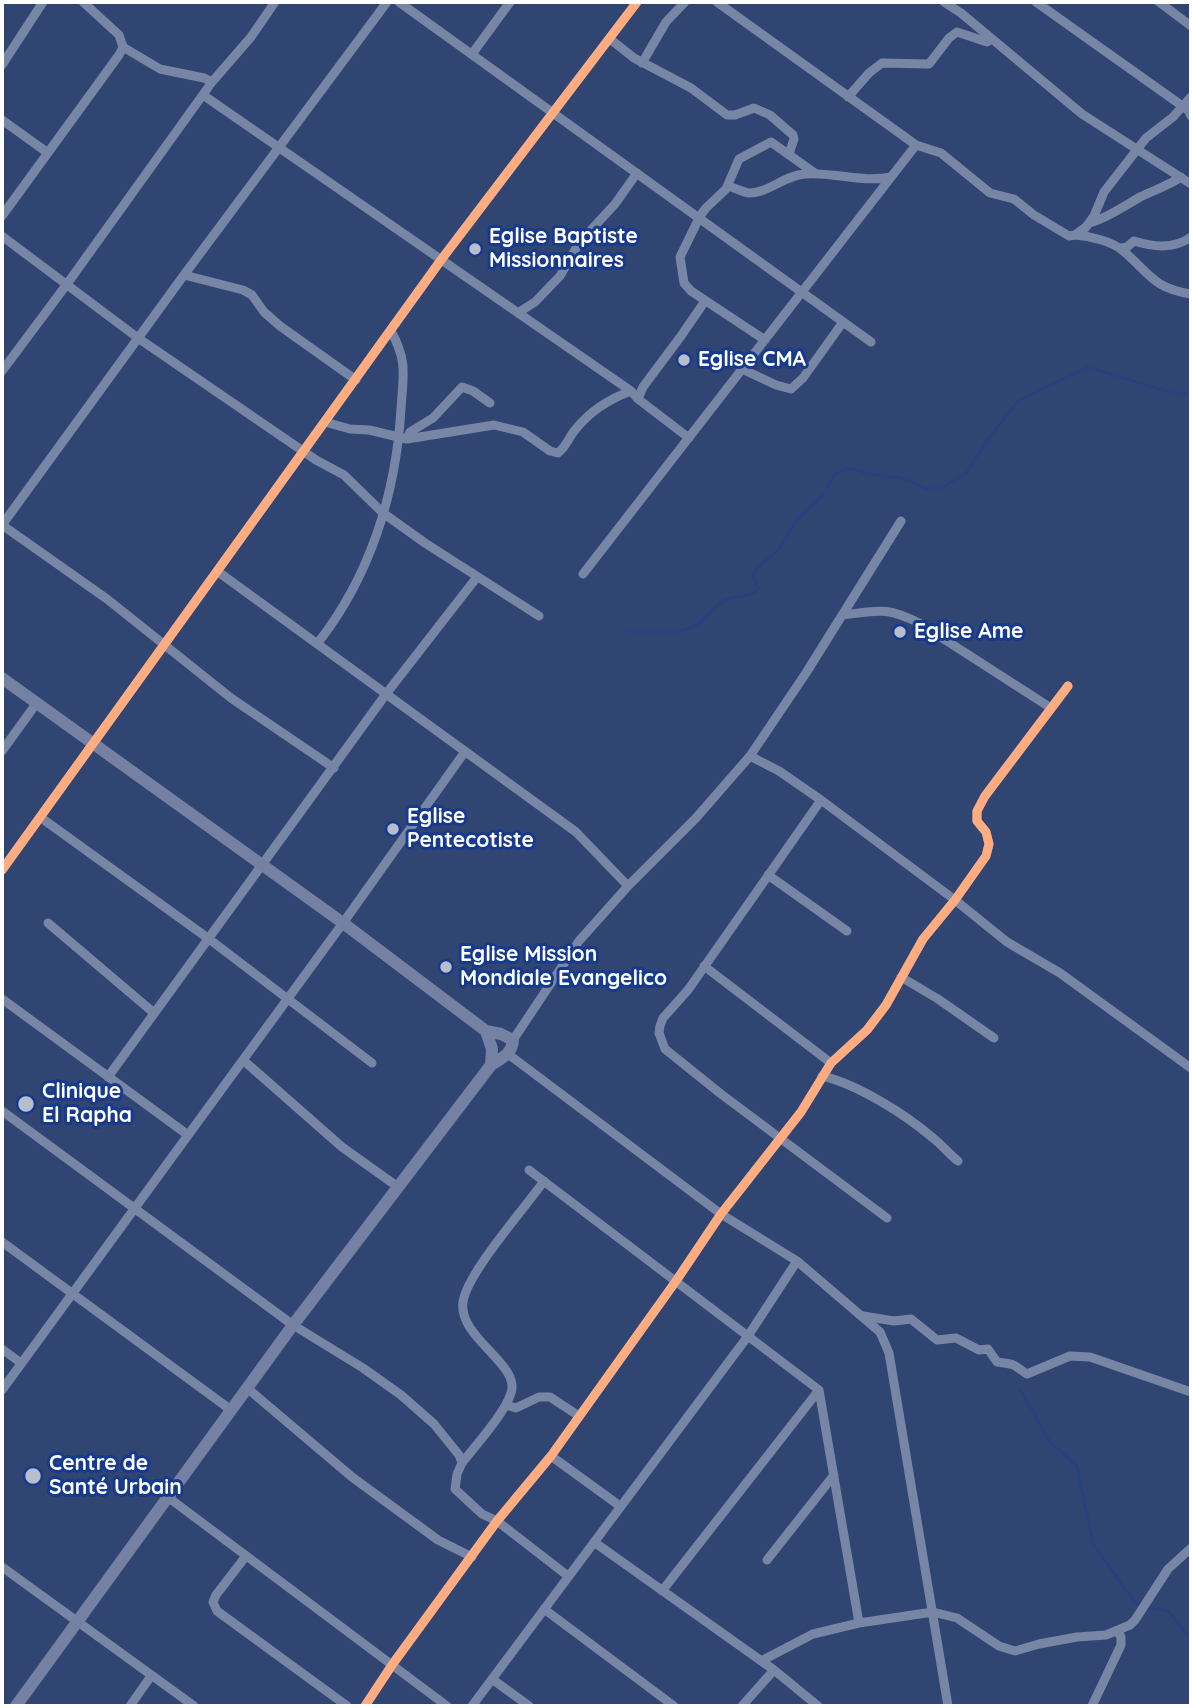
<!DOCTYPE html>
<html>
<head>
<meta charset="utf-8">
<style>
  body { margin:0 }
  #map { position:relative; width:1193px; height:1708px; overflow:hidden; background:#314573; font-family:Quicksand,sans-serif }
  canvas { display:block }
  .frame { position:absolute; inset:0; border:4px solid #fff; pointer-events:none }
</style>
</head>
<body>
<div id="map">
<canvas width="1193" height="1708"></canvas>
<div class="frame"></div>
</div>
<script>
const c = document.querySelector('canvas').getContext('2d');
c.lineJoin = 'round';
function strokePath(path, color, width, dash) { c.strokeStyle = color; c.lineWidth = width; c.lineCap = dash ? 'butt' : 'round'; c.setLineDash(dash || []); c.stroke(path); }
function label(font, color, halo, rows, align = 'center') {
  c.font = font + ' Quicksand,sans-serif'; c.lineWidth = 6; c.setLineDash([]); c.textBaseline = 'middle'; c.strokeStyle = halo; c.fillStyle = color; for (const [text, x, y, turn = 0] of rows) {
    c.save(); c.translate(x, y); c.rotate((+turn || 0) * Math.PI / 180); c.textAlign = isNaN(turn) ? turn : align; if (halo) c.strokeText(text, 0, 0); c.fillText(text, 0, 0); c.restore();
  }
}
strokePath(new Path2D(`
  M627 631C648 631 680 637 698 624 709 617 715 603 728 599 739 595 750 598 759 589L753 575 756 569 779 549 796 521 823 495 833 477 839 472 852 468 865 473 901 478 927 489 942 488 966 473 986 442 1018 401 1088 367 1169 392 1191 394
  M1020 1389 1050 1442 1077 1466 1093 1544 1136 1604 1141 1605
  M1147 1607 1168 1611 1191 1639`), '#284280', 2.5);
strokePath(new Path2D(`
  M399 2 871 342
  M717 2 916 145 941 153 990 193 1014 199 1034 215 1069 236 1075 235 1086 227 1094 216 1104 192 1146 138 1173 117 1191 97
  M944 2 961 13 1082 114 1191 184
  M1036 2 1188 110 1191 116
  M1159 2 1191 26
  M610 39 634 58 691 88 727 115H735L754 108 770 115 793 135 794 139 789 154
  M123 47 160 69 204 78 212 82
  M472 54 510 2
  M642 63 666 22 685 2
  M2 65 43 2
  M203 95 631 391 638 399 689 438
  M848 97 869 73 882 63 929 64 949 38 957 32 987 42 992 39
  M2 120 48 153
  M728 186C735 188 743 192 749 193 769 193 785 175 805 174 834 172 863 183 891 177
  M2 216 119 55 123 47 119 35 83 2
  M1090 223C1109 217 1123 207 1140 197 1154 190 1168 186 1181 177
  M1075 235C1089 236 1111 241 1122 250 1150 273 1152 288 1191 294
  M2 236 138 338 316 460 344 475 383 513 425 543 539 616
  M1121 248 1127 247 1134 241C1153 247 1175 249 1191 237
  M184 275 243 290 252 295 264 312 280 326 356 380
  M519 314 521 311 535 302 560 276 579 243 615 204 637 173
  M765 340 691 291 684 283 680 257 700 216 706 208 726 189 739 159 771 142 816 174
  M742 369 776 385 791 389 803 378 843 322
  M2 371 67 284 212 82 251 37 275 2
  M638 399 643 387 681 336 705 301
  M325 422 350 429 369 430 407 439 494 425 523 432 550 451 558 453C566 447 569 437 575 430 590 411 609 399 631 391
  M407 439 410 432 433 418 462 387 473 391 490 403
  M217 571 576 832 628 886 579 941 513 1040
  M583 574 916 145
  M843 615C878 611 885 606 919 623L1051 708
  M317 644C370 577 396 494 401 409 403 375 408 362 391 331
  M2 751 36 704
  M750 756 779 771 821 800 955 900 1007 942 1060 973 1191 1068
  M334 768 231 698 107 599 2 525 184 275 387 2
  M821 800 688 990 663 1018 660 1026 659 1033 665 1049 721 1094 887 1218
  M40 817 209 939 372 1063
  M2 870 441 260 637 2
  M768 875 847 931
  M628 886 696 818 750 756 806 673 901 521
  M48 923 154 1013
  M704 966 831 1063
  M901 977 938 999 994 1038
  M2 999 188 1135
  M508 1054 721 1214 797 1261 880 1332 889 1353 948 1706
  M243 1060 342 1147 398 1187
  M822 1076C857 1084 905 1114 933 1138 942 1145 949 1154 958 1161
  M108 1077 386 694 477 577
  M2 1111 293 1325 363 1368 401 1395 434 1424 459 1455 462 1463 457 1474 455 1489 482 1514 497 1521 568 1576
  M529 1170 819 1390 859 1623
  M2 1242 231 1410
  M863 1316 894 1321 911 1319 937 1340 956 1338 979 1350 988 1349 997 1362C1018 1365 1010 1363 1027 1374L1070 1356 1090 1357 1191 1392
  M2 1349 21 1363
  M247 1388 352 1477 438 1540 472 1557
  M2 1390 343 923 464 753
  M506 1405 516 1408 539 1397H550L579 1416
  M551 1456 620 1506
  M462 1463C476 1445 505 1413 511 1393 521 1364 458 1338 463 1302 467 1273 525 1208 544 1181
  M169 1498 447 1706
  M594 1542 774 1670 818 1706
  M246 1556 216 1595 213 1602 217 1611 347 1706
  M767 1560 834 1475
  M2 1567 194 1706
  M662 1591 819 1390
  M544 1609 674 1706
  M761 1661 813 1634 859 1623 933 1612 957 1618 999 1646 1015 1651 1039 1644 1077 1637 1106 1635 1130 1625 1135 1620 1168 1569 1191 1548
  M492 1679 529 1706
  M130 1706 151 1676
  M365 1706 392 1665 497 1521 551 1456 676 1281 721 1214 801 1112 831 1063 867 1030 886 1005 923 939 955 900 986 856 989 844 986 832 977 821V811L985 796 1068 686
  M472 1706 748 1336 797 1261
  M742 1706 774 1670
  M1092 1706 1121 1645V1637L1117 1631`), '#7886a6', 9);
strokePath(new Path2D(`
  M2 678 343 923 486 1031 492 1049 491 1065
  M16 1706 293 1325 491 1065C502 1058 512 1054 513 1040L501 1034 486 1031`), '#7481a3', 12);
strokePath(new Path2D(`
  M2 870 441 260 637 2
  M365 1706 392 1665 497 1521 551 1456 676 1281 721 1214 801 1112 831 1063 867 1030 886 1005 923 939 955 900 986 856 989 844 986 832 977 821V811L985 796 1068 686`), '#ffac80', 9);
for (const [x, y, r, color] of [
  [475,249,7,"#b7bece"],
  [684,360,7,"#b7bece"],
  [900,632,7,"#b7bece"],
  [393,829,7,"#b7bece"],
  [446,967,7,"#b7bece"],
  [26,1104,9,"#b7bece"],
  [33,1476,9,"#b7bece"]
]) { const dot = new Path2D(); dot.arc(x, y, r, 0, 2 * Math.PI); c.fillStyle = color; c.fill(dot); strokePath(dot, '#163a8e', 2.5); }
label('bold 21px', '#fff', '#163a8e', [
  ["Eglise Baptiste",489,237],
  ["Missionnaires",489,261],
  ["Eglise CMA",698,360],
  ["Eglise Ame",914,632],
  ["Eglise",407,817],
  ["Pentecotiste",407,841],
  ["Eglise Mission",460,955],
  ["Mondiale Evangelico",460,979],
  ["Clinique",42,1092],
  ["El Rapha",42,1116],
  ["Centre de",49,1464],
  ["Santé Urbain",49,1488]
], 'left');
</script>
</body>
</html>
